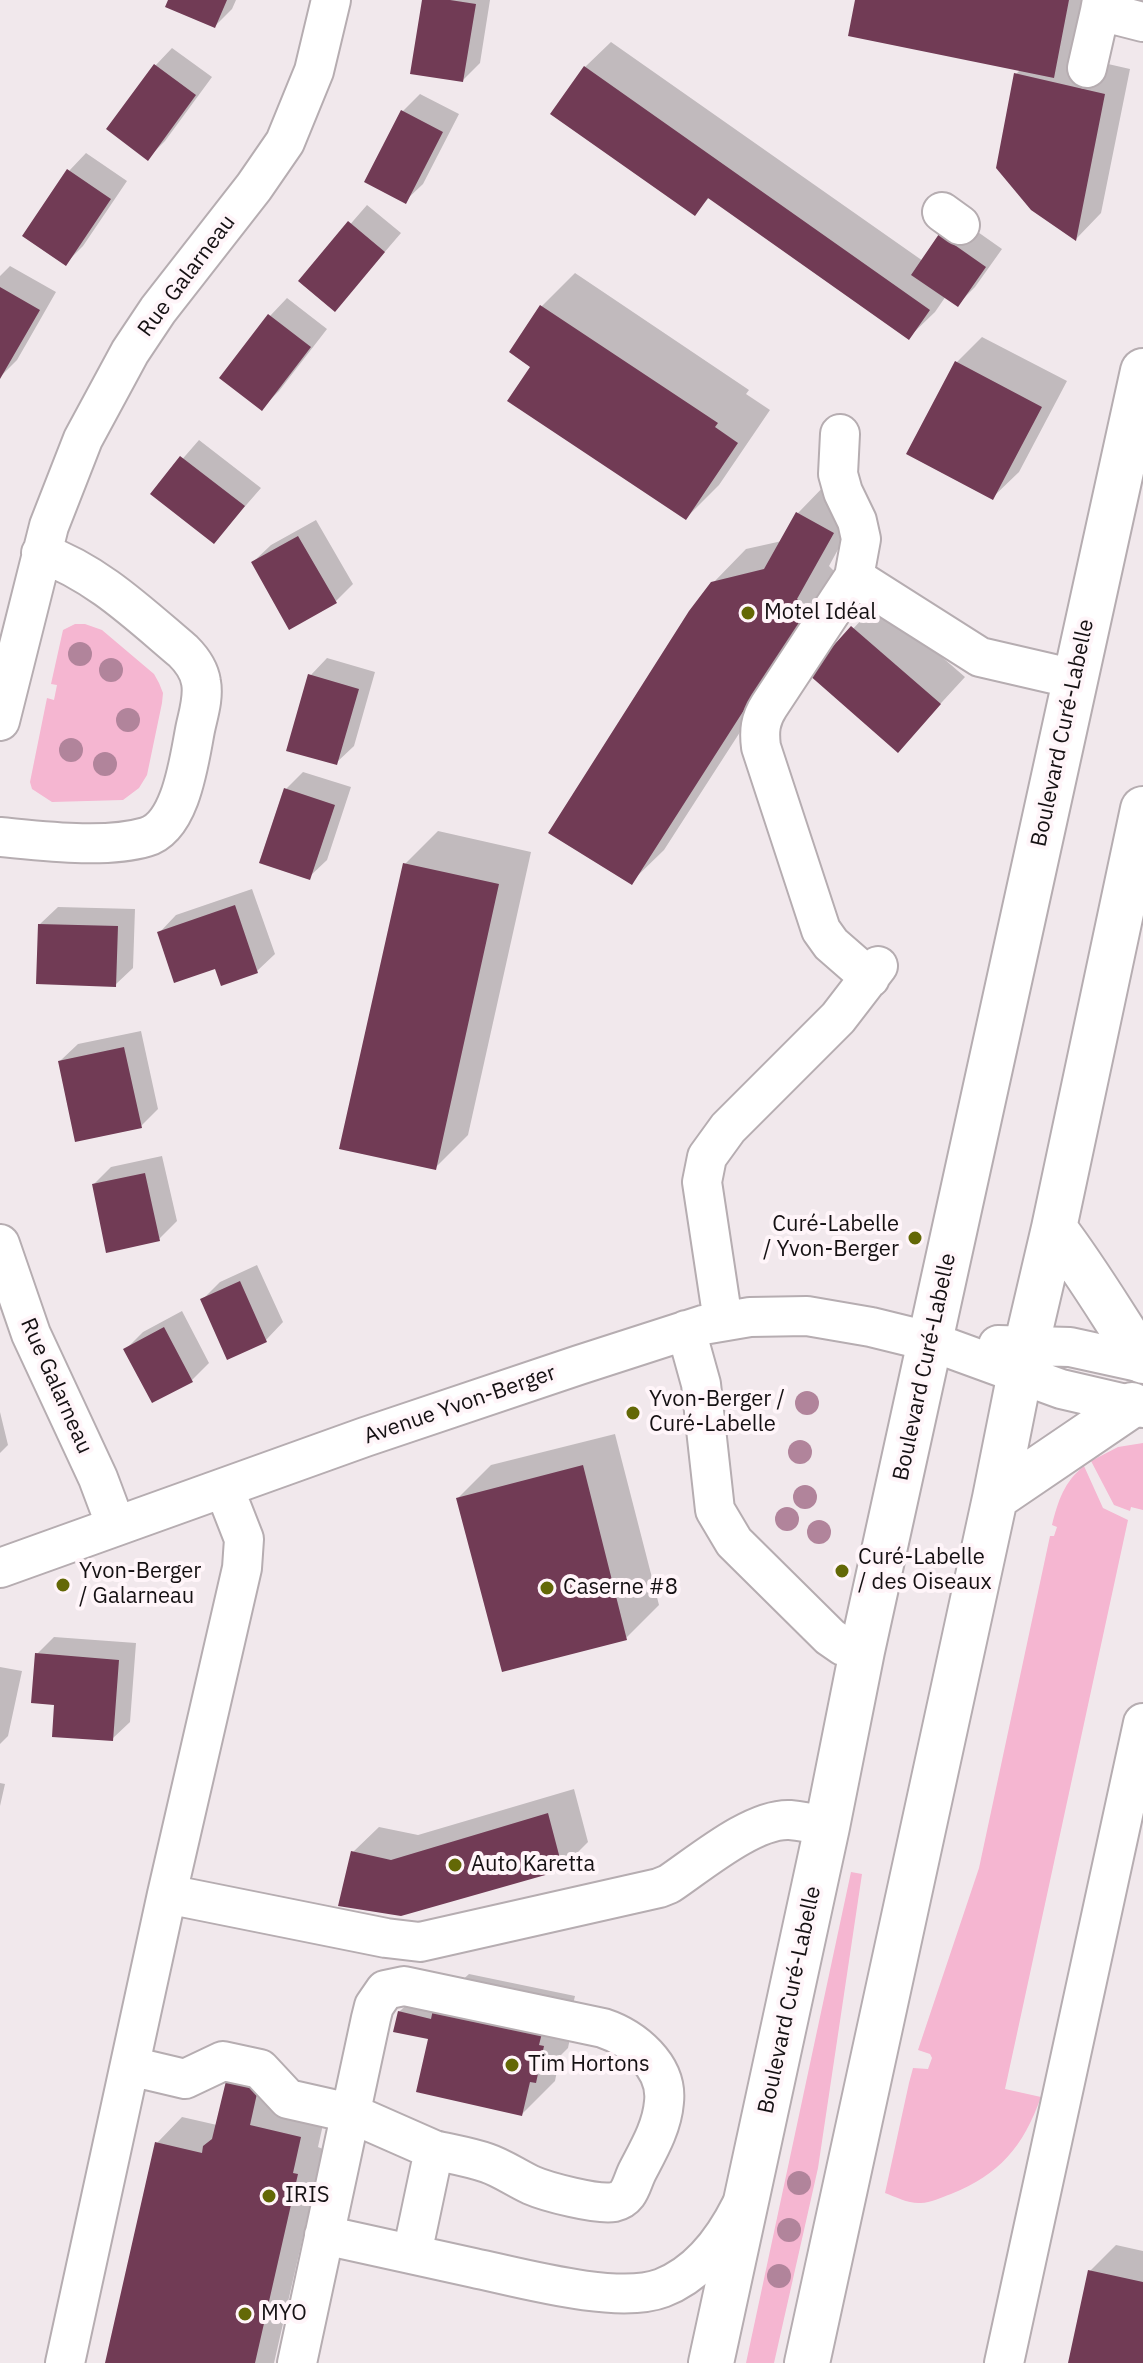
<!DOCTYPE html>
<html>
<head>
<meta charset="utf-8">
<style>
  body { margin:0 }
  canvas { display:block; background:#f1e8ec }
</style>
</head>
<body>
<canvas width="1143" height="2363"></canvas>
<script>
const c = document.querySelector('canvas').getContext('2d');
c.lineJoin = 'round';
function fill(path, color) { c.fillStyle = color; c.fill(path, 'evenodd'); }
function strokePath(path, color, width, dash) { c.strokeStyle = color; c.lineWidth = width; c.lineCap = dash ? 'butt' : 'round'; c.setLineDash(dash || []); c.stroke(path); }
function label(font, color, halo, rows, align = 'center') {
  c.font = font + ' "IBM Plex Sans",sans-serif'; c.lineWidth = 8; c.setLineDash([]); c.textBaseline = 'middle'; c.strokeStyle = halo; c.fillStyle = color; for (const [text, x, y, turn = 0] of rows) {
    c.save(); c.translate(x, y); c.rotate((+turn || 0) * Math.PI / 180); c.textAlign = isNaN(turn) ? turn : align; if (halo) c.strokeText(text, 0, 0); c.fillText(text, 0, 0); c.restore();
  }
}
fill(new Path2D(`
  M75 624H85L102 630 154 674 159 683 163 693 162 703 147 775 139 788 123 800 52 802 32 789 30 782 47 698 54 700 57 685 51 684 63 630Z
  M1143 1443V1510L1131 1507 1130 1511 1114 1505 1091 1461 1118 1447Z
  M1084 1466 1103 1508 1128 1520 1005 2089 1041 2097C1023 2147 1000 2174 951 2194 942 2197 930 2203 921 2203 909 2204 896 2197 885 2193L909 2083 913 2068 928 2069 932 2058 930 2054 918 2050 979 1868 1050 1536H1054L1057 1527 1052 1525C1058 1501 1064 1482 1084 1466Z
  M851 1872 862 1874 818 2168 774 2363H746Z`), '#f5b6d1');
fill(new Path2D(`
  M170 0H236L232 9 215 26Z
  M424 0H490L480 63 463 80Z
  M857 0H1095L1073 56 1130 69 1101 213 1076 239 1016 74 1021 69Z
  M611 42 923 261 941 236 958 218 1002 249 975 287 958 304 946 296 935 312 909 337 710 197 694 213 585 67Z
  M172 48 212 77 165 141 148 158 155 66Z
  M420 94 459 114 423 184 405 201 403 111Z
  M86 153 127 181 83 246 66 263 69 171Z
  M367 205 401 233 335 310 301 281Z
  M10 266 56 292 17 360 0 377V276Z
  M575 273 749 390 746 394 770 410 719 485 686 518 533 366 511 351 542 306Z
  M287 298 327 329 279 391 262 408 270 316Z
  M982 337 1067 381 1019 472 993 497 957 362Z
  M199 440 261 488 214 542 153 493Z
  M830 480 865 500 829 566 840 577 664 850 631 882 713 583 746 549 782 541 798 513Z
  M316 520 353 584 336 601 253 562 271 545Z
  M878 602 965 677 898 750 811 674Z
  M327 658 375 672 354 746 336 763 310 676Z
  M303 772 351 787 327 860 309 877 286 789Z
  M438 831 531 852 468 1135 435 1168 405 864Z
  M252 889 275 954 257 971 216 967 159 933 176 915Z
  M58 907 135 909 133 968 115 985 40 924Z
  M141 1031 158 1109 141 1126 60 1061 78 1044Z
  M162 1156 177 1221 159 1239 94 1184 111 1167Z
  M257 1265 283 1322 266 1340 202 1300 220 1282Z
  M182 1311 209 1363 192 1380 126 1349 143 1332Z
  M0 1412 8 1445 0 1453Z
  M615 1434 659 1605 626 1638 458 1498 491 1465Z
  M54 1637 136 1643 130 1722 112 1739 56 1703 37 1654Z
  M0 1667 22 1671 8 1736 0 1744Z
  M0 1783 5 1784 0 1806Z
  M574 1789 588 1842 562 1868 340 1904 353 1852 379 1827 418 1835Z
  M469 1974 575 1996 571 2013 575 2014 568 2048 560 2056 555 2081 522 2114 399 2012 432 1980 457 1985Z
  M253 2056 283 2063 275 2100 326 2111 318 2147 323 2149 274 2363H107L157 2143 182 2117 217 2125 227 2082Z
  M1116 2245 1143 2251V2363H1070L1090 2271Z`), '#0003');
fill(new Path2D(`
  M168 0H227L215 28 165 7Z
  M422 0H450L476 4 463 82 410 74Z
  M855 0H1069L1054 78 848 36Z
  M154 64 196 95 148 161 106 129Z
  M584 66 930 310 909 340 708 198 695 216 550 114Z
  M1014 73 1105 94 1076 241 1031 210 996 168Z
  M401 110 443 132 406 204 364 182Z
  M67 169 111 199 66 266 22 236Z
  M348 221 385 252 335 312 298 281Z
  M939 234 986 267 958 307 911 275Z
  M0 287 40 310 0 379Z
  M540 305 718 423 715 427 738 443 686 520 507 401 530 367 509 352Z
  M268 314 311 347 262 411 219 378Z
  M955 361 1042 407 993 500 906 454Z
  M180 456 245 506 214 544 150 494Z
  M796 512 834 533 797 599 808 610 632 885 548 833 689 611 711 582 764 569Z
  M298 536 337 603 289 630 251 562Z
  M851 626 941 704 898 753 808 674Z
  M308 674 359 689 337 765 286 751Z
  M284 788 335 805 310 880 259 863Z
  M403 863 499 884 436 1170 339 1149Z
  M235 905 258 973 221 986 215 969 174 983 157 932Z
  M38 924 118 926 116 987 36 984Z
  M124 1047 142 1128 75 1142 58 1061Z
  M145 1173 160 1241 106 1253 92 1184Z
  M240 1281 267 1342 227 1360 200 1299Z
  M164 1327 193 1382 152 1403 123 1349Z
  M583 1465 627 1640 502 1672 456 1498Z
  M35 1653 119 1660 113 1741 52 1737 54 1705 31 1703Z
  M548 1813 563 1870 401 1916 338 1906 351 1851 391 1860Z
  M434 2005 543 2029 539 2045 544 2046 536 2083 530 2082 522 2116 416 2092 428 2039 393 2032 398 2011 431 2019Z
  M226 2081 258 2089 250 2125 301 2137 293 2173 298 2174 255 2363H105L155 2142 202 2153 203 2146 212 2139Z
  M1088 2270 1143 2282V2363H1068Z`), '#713b55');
const minor = new Path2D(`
  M1102 0 1100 11 1143 22
  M1087 68 1100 11
  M942 212 960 225
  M840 434 838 474 843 492 857 521 861 539 854 577
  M0 721 49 526 83 439 130 352 158 310 254 187 285 142 314 71 331 0
  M0 837C43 841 105 849 146 837 181 827 189 761 195 730 198 715 204 698 201 682 199 669 192 660 183 651 138 613 97 573 41 553
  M870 978 831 944 821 930 761 747C759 731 760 720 769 706L854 577 980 657 1075 679
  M0 1244 31 1334 98 1478 116 1526
  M723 1321 702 1182 707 1157 728 1128 838 1018 878 966
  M686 1330 701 1384 715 1510 734 1542 830 1637 843 1646 862 1651
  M998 1345 1070 1347 1143 1363
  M0 1568 365 1437 579 1365 703 1325 750 1317 807 1316 871 1327 932 1342 1061 1389 1143 1408
  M167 1894 386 1938 420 1942 659 1888 669 1884C699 1864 753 1818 790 1820 802 1821 815 1824 827 1827
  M130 2066 185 2079 223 2061 260 2069 288 2099 350 2113 434 2150
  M324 2235C374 2246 424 2257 474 2268 521 2278 618 2305 662 2288 698 2274 724 2240 741 2206
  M65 2363 167 1894 242 1568 244 1539 224 1488
  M297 2363 371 2018 374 2006 385 1990 404 1986 603 2028C633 2038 668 2066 664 2102 662 2127 649 2149 638 2170 631 2183 631 2198 614 2202 597 2205 547 2192 531 2185 516 2178 502 2168 487 2163 470 2157 451 2154 434 2150L412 2254
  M1004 2363 1143 1723`);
const major = new Path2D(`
  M1054 1228C1087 1271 1113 1316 1143 1361
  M995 1498 1132 1405
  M711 2363 827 1827 862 1651 1143 371
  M807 2363 995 1498 1020 1373 1054 1228 1143 809`);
strokePath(minor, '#b6adb1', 42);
strokePath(major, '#b6adb1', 48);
strokePath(minor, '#fff', 38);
strokePath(major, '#fff', 44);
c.fillStyle = '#b1849b';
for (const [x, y] of [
  [80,654],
  [111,670],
  [128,720],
  [71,750],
  [105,764],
  [807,1403],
  [800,1452],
  [805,1497],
  [787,1519],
  [819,1532],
  [799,2183],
  [789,2230],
  [779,2276]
]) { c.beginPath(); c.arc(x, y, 12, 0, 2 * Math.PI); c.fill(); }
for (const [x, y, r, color] of [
  [748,613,8,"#636806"],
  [915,1238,8,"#636806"],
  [633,1413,8,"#636806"],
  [842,1571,8,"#636806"],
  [63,1585,8,"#636806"],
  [547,1588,8,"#636806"],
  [455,1865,8,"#636806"],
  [512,2065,8,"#636806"],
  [269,2196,8,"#636806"],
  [245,2314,8,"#636806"]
]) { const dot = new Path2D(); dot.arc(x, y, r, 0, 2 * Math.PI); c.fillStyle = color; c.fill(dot); strokePath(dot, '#fff5f9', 3); }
label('22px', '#151113', '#fff5f9', [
  ["Rue Galarneau",187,276,-53],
  ["Boulevard Curé-Labelle",1063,733,-78],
  ["Boulevard Curé-Labelle",925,1367,-78],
  ["Rue Galarneau",56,1386,66],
  ["Avenue Yvon-Berger",460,1405,-19],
  ["Boulevard Curé-Labelle",790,2000,-78]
]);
label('22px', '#151113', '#fff5f9', [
  ["Motel Idéal",764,613],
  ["Curé-Labelle",899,1225,"right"],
  ["/ Yvon-Berger",899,1250,"right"],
  ["Yvon-Berger /",649,1400],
  ["Curé-Labelle",649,1425],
  ["Curé-Labelle",858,1558],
  ["/ des Oiseaux",858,1583],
  ["Yvon-Berger",79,1572],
  ["/ Galarneau",79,1597],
  ["Caserne #8",563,1588],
  ["Auto Karetta",471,1865],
  ["Tim Hortons",528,2065],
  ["IRIS",285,2196],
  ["MYO",261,2314]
], 'left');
</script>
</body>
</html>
